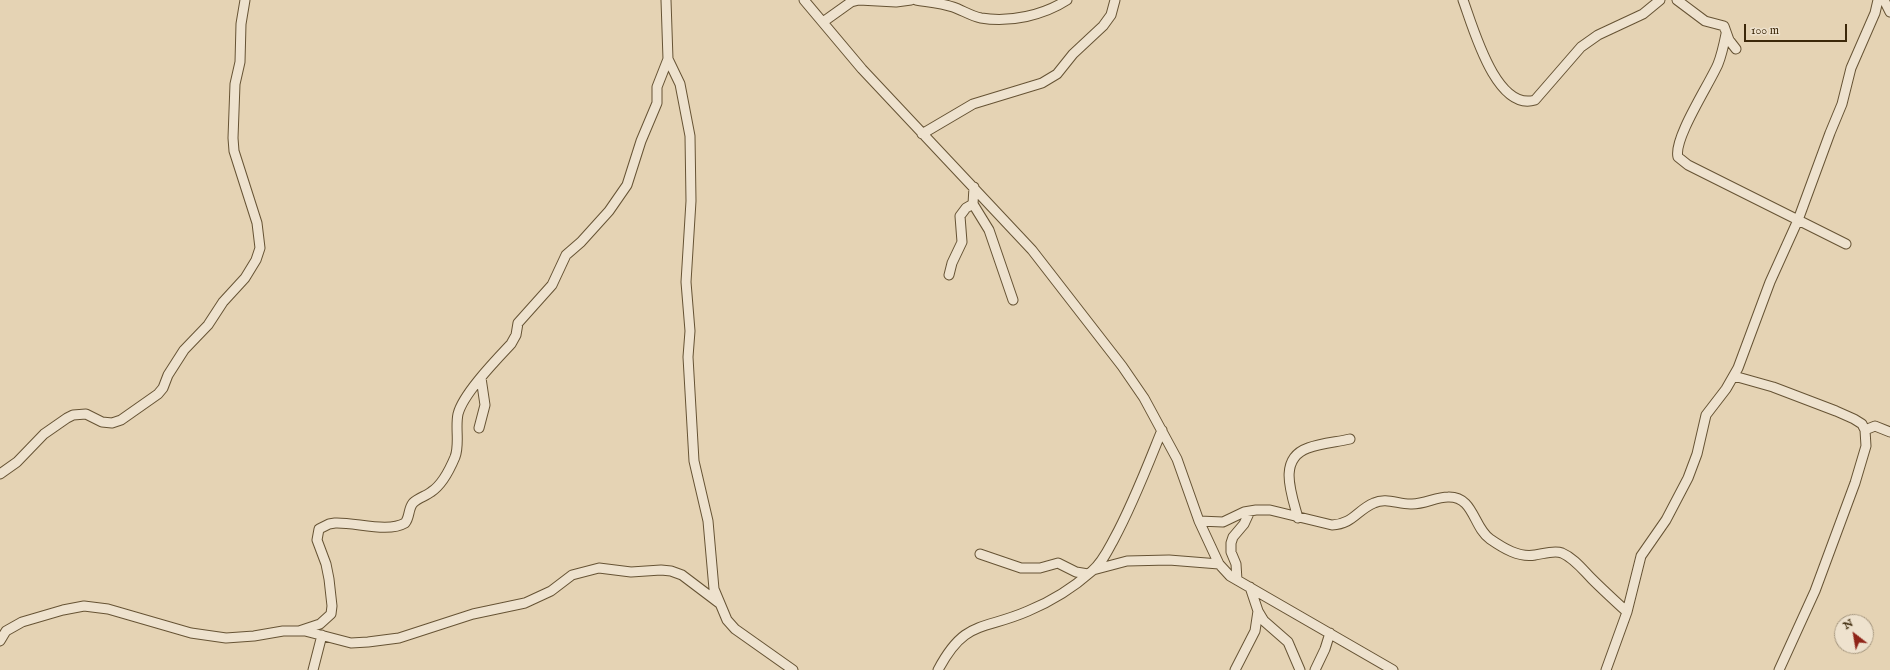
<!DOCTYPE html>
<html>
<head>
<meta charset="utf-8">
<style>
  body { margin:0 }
  #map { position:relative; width:1890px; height:670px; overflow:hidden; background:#e5d3b4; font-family:"IM FELL English",serif }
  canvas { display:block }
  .north { position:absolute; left:1834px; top:614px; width:40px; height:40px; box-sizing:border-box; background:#eee2ce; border:1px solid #a79880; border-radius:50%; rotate:329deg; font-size:11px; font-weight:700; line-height:16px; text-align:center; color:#3c280a }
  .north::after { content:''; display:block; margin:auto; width:14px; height:18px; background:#8f2418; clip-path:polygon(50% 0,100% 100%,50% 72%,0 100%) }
  .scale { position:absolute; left:1744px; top:24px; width:103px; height:18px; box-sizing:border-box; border:2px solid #3c280a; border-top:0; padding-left:5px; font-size:12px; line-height:14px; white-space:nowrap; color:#3c280a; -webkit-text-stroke:3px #eee2ce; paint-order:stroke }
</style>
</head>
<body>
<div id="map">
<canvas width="1890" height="670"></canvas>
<div class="north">N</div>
<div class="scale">100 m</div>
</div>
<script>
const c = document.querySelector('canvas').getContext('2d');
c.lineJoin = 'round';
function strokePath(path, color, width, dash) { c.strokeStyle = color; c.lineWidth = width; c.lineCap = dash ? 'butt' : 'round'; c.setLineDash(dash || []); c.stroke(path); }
const minor = new Path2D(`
  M804 0 862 69 1032 250 1122 366 1144 398 1177 459 1199 521 1219 564 1230 576 1393 670
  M916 0C928 2 941 3 953 7 962 10 971 16 981 18 1010 23 1044 15 1067 0
  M1463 0C1473 27 1496 112 1535 100L1581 47 1598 35 1643 14 1660 0
  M1677 0 1705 21 1724 26 1729 40 1736 49
  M1884 0 1890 12
  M823 22 851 2 859 0 896 2 911 0
  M1726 34C1724 44 1722 54 1718 64 1710 83 1673 139 1678 157L1688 165 1846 244
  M668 59 680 84 690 136 691 201 686 282 690 331 688 357 694 461 708 521 714 589 727 620 735 629 793 670
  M922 134 973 104 1042 83 1057 74 1073 54 1103 26 1111 15 1115 0
  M974 187 973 204 989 230 1013 300
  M949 275 952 263 962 242 960 216 966 208 973 204
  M1734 376 1773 387 1836 411 1854 419 1862 424 1865 430 1866 446 1855 483 1815 591 1779 670
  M479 428 485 405 481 378
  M1865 430 1875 426 1890 432
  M0 474 17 462 44 434 67 418 73 415 86 414 102 422 112 423 121 420 158 394 163 388 168 375 184 350 208 325 223 302 245 278 256 260 260 248 257 223 234 151 233 138 235 84 240 62 241 24 245 0
  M1298 518C1292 495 1277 459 1308 448 1321 443 1337 442 1350 439
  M1199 521 1223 522 1244 512 1256 510H1270L1332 525C1353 524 1357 510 1374 503 1386 497 1400 505 1412 504 1425 504 1436 497 1448 497 1474 496 1473 527 1490 539 1503 548 1519 558 1535 555 1543 554 1554 550 1562 553 1574 558 1583 570 1592 579 1603 590 1615 601 1627 612
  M980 554 1021 568H1040L1058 563 1076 572 1088 574
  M1093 570 1127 561 1169 560 1219 564
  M1237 580 1236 564 1231 552V543L1233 537 1244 524 1250 511
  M1250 587 1258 611 1264 621 1288 642 1300 670
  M299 631 320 624 331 614 332 606 329 579 326 564 317 540 319 529 329 524 335 523C355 522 388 533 405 523 410 517 408 509 413 503 418 498 426 496 431 492 442 485 450 469 455 457 460 444 455 428 458 414 463 394 496 360 511 344L516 335 518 323 552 285 566 255 581 242 609 211 627 185 641 141 657 103V87L668 59 666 0
  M0 641 6 631 22 622 63 610 84 606 108 609 191 633 226 638 254 636 283 631H305L351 643 368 642 399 638 473 614 525 603 551 591 572 575 599 568 631 572 661 570 671 571 682 575 719 603
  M313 670 322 635
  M938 670C965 619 982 631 1028 611 1050 602 1074 587 1092 571 1102 563 1108 550 1114 539 1133 504 1147 467 1162 430
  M1235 670 1255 631 1258 611
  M1315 670 1325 649 1330 633
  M1606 670 1627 612 1641 556 1666 520 1688 478 1697 454 1706 415 1726 389 1738 368 1770 282 1798 220 1830 133 1842 104 1851 68 1875 13 1878 0`);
strokePath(minor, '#665334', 11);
strokePath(minor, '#eee2ce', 9);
</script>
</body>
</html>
